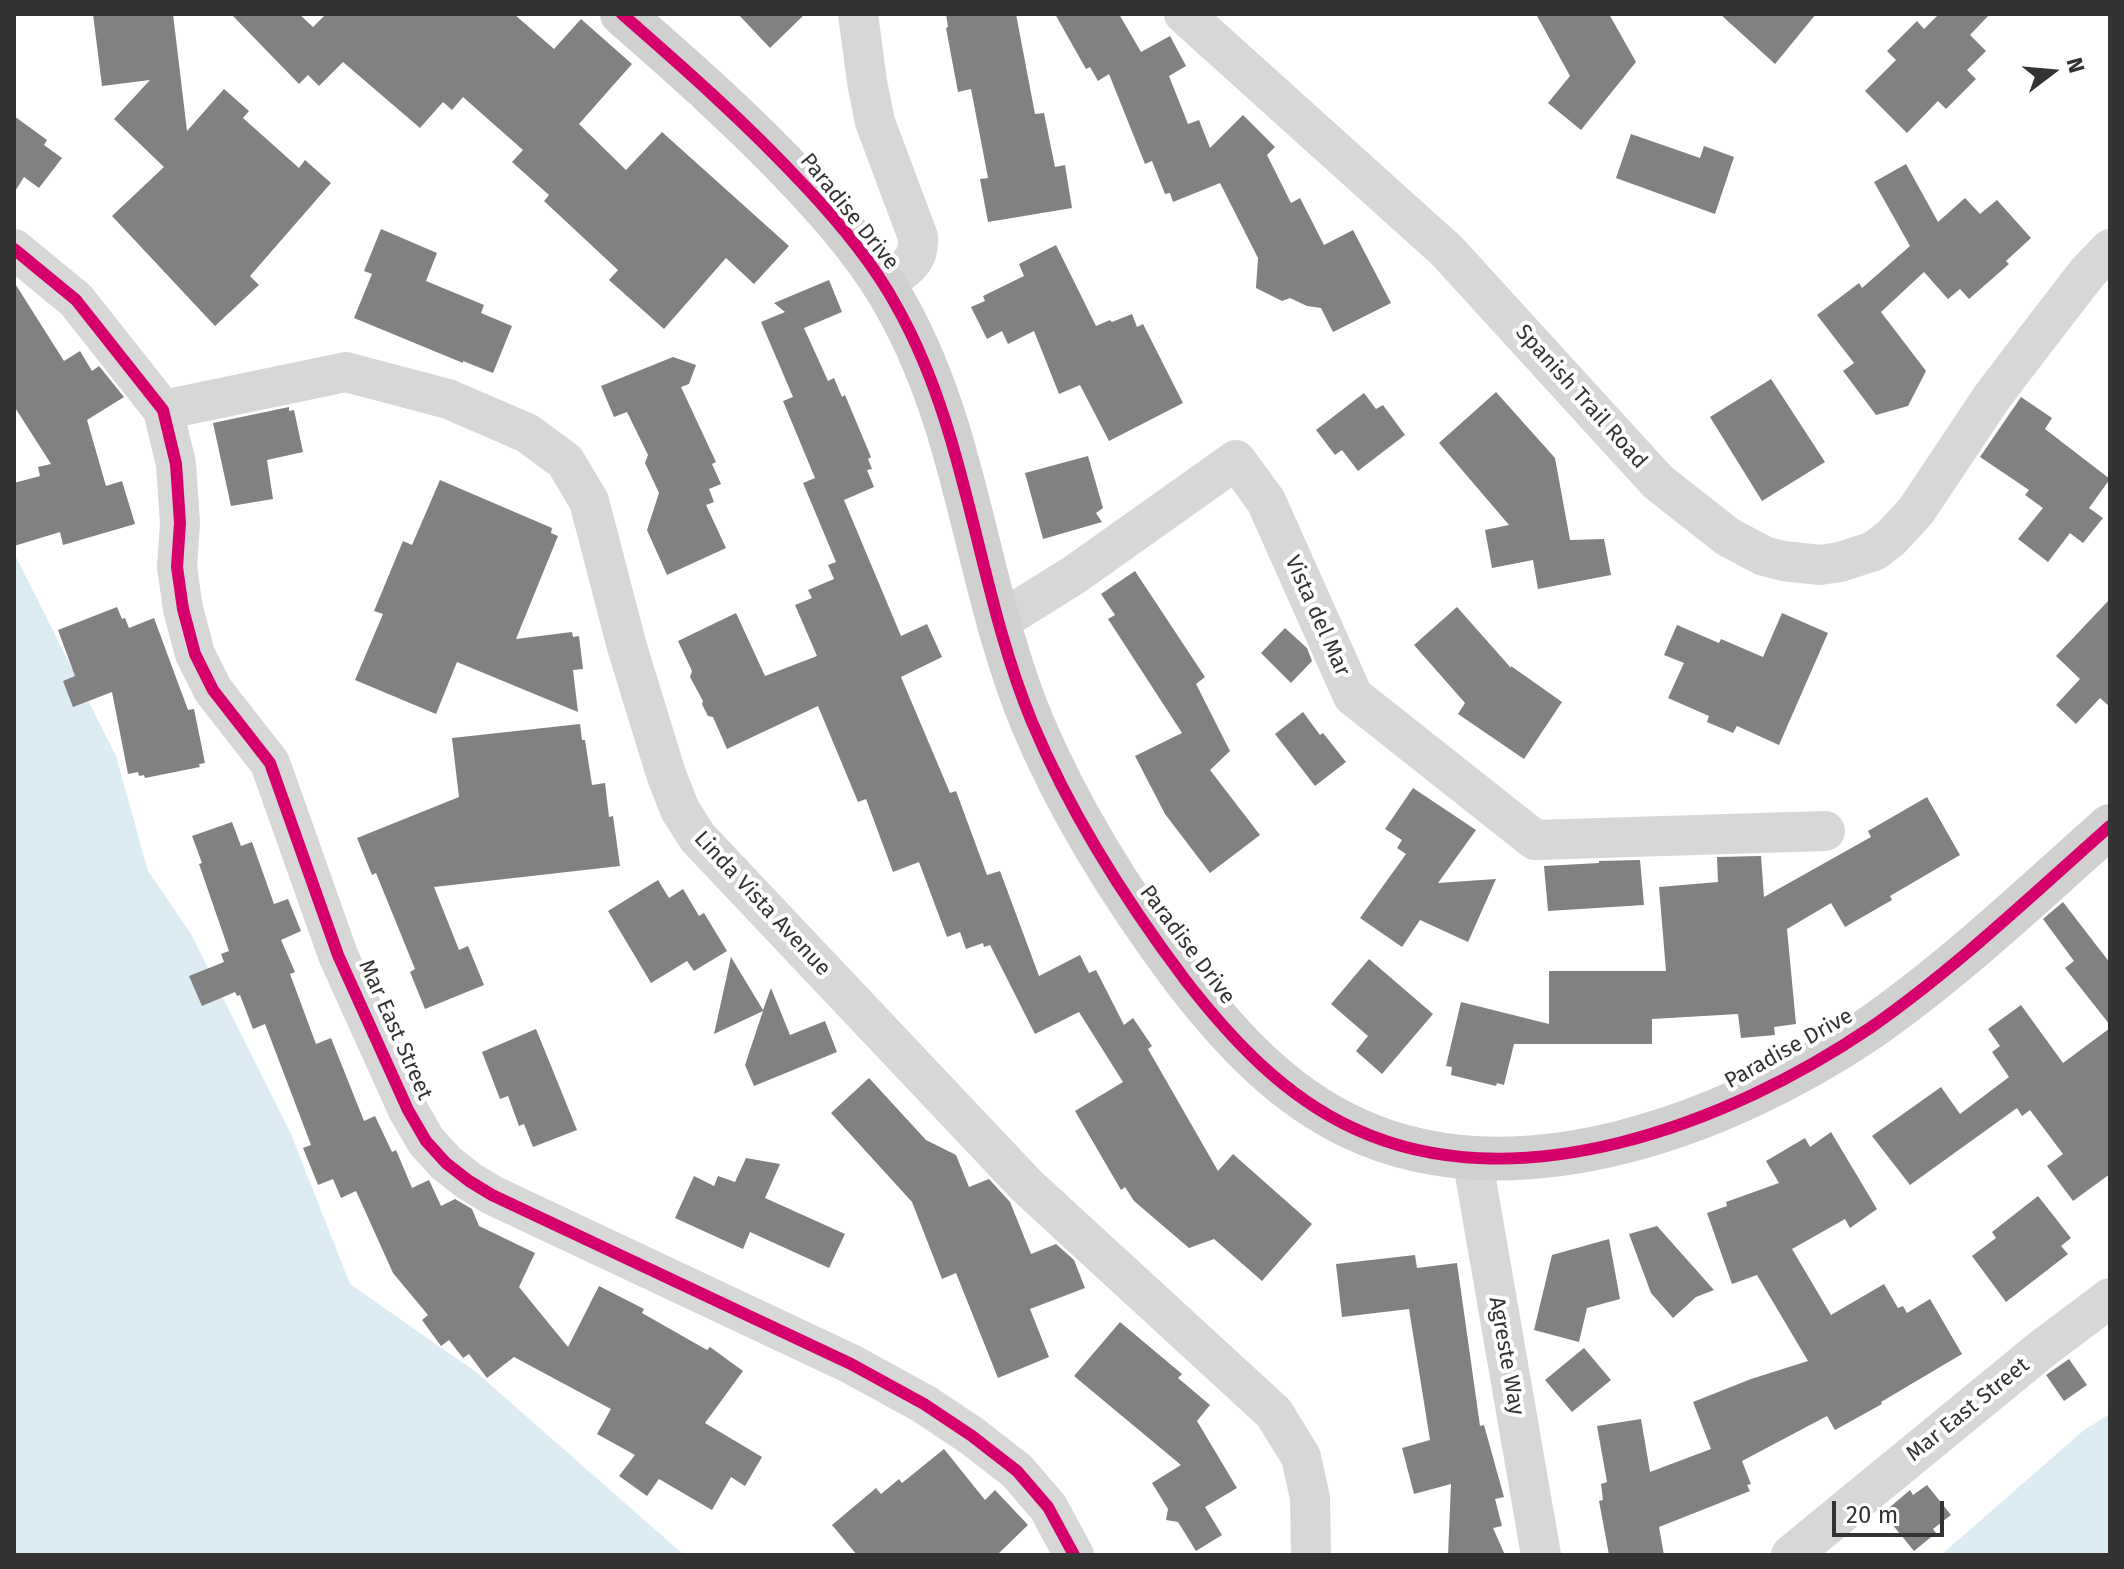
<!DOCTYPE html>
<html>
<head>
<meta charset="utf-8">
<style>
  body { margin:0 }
  #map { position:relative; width:2124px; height:1569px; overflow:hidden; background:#fff; font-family:"Fira Sans",sans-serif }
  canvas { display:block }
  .frame { position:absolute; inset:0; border:16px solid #333; pointer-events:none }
  .north { position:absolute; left:2012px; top:32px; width:80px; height:80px; -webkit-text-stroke:6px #fff; paint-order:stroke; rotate:74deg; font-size:22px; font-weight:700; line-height:32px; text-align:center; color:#333 }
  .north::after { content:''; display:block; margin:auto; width:28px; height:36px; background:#333; clip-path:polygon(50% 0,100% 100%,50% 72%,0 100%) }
  .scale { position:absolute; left:1832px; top:1501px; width:112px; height:36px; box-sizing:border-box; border:4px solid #333; border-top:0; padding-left:10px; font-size:24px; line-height:28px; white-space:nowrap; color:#333; -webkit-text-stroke:6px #fff; paint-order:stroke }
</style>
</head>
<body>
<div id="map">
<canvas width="2124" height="1569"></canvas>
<div class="frame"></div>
<div class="north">N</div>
<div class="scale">20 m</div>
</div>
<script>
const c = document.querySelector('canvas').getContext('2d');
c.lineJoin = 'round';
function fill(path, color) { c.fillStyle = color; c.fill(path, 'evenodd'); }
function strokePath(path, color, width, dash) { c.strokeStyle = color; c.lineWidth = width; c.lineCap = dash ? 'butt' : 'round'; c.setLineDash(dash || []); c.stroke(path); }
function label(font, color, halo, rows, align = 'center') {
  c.font = font + ' "Fira Sans",sans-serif'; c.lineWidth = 8; c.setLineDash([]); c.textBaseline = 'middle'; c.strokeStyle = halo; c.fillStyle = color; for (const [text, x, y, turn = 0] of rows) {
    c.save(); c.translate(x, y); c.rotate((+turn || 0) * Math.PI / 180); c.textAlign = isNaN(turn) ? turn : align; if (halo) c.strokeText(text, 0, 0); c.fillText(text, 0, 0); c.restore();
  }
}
fill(new Path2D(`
  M14 553 116 756 148 871 191 934 291 1134 350 1284 476 1372 684 1555H14Z
  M2110 1414V1555H1941L2084 1430Z`), '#ddebf3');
fill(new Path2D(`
  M93 14H173L187 131 224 89 249 111 243 118 299 168 305 160 331 183 250 276 259 285 215 326 112 216 164 167 114 119 150 80 102 86Z
  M231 14H299L313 27 326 14H514L554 49 581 19 632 64 579 124 626 170 662 132 789 246 754 284 726 258 664 329 609 280 618 270 544 201 549 195 512 162 523 150 463 97 452 110 443 102 420 128 343 62 319 86 308 75 299 84Z
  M738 14H805L770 48Z
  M946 14H1016L1035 114 1044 113 1055 167 1065 165 1072 208 988 222 980 179 988 178 971 89 958 92 946 28 948 27Z
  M1055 14H1119L1141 52 1170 36 1186 66 1169 76 1188 124 1199 120 1210 148 1243 115 1275 147 1267 155 1291 203 1300 198 1324 245 1353 230 1391 303 1333 332 1321 308 1307 306 1290 298 1282 301 1256 288 1258 258 1220 183 1173 202 1170 193 1165 194 1152 161 1145 164 1109 74 1098 81 1090 67 1086 69Z
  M1536 14H1609L1636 62 1581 130 1548 103 1570 76Z
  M1720 14H1816L1775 64Z
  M1939 14H1990L1970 35 1986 51 1967 70 1976 79 1946 109 1938 101 1907 133 1865 91 1896 60 1887 51 1917 21 1924 29Z
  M14 116 47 140 44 145 62 158 39 188 24 177 14 193Z
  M1631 134 1700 158 1704 146 1734 157 1715 214 1616 178Z
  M1906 164 1938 222 1965 198 1980 214 1997 200 2031 238 2006 261 2009 264 1969 299 1960 289 1948 299 1924 272 1881 312 1926 371 1908 406 1876 415 1843 371 1854 363 1817 315 1859 283 1862 288 1910 246 1874 182Z
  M381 229 437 253 426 281 484 305 481 313 512 326 493 373 463 361V363L354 318 372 274 364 271Z
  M1056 245 1096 326 1110 320 1112 322 1132 314 1137 327 1143 324 1183 403 1109 441 1080 385 1059 394 1034 331 1008 344 1002 331 987 339 971 307 985 301 983 296 1024 276 1019 264Z
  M829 280 842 312 804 328 828 381 834 378 842 397 845 395 871 457 868 459 872 469 867 470 874 487 844 500 901 636 927 624 942 657 901 677 950 793 956 791 987 875 1000 871 1039 976 1080 955 1089 973 1096 970 1124 1025 1133 1018 1152 1046 1148 1049 1218 1171 1233 1154 1312 1224 1262 1281 1214 1239 1189 1248 1134 1201 1125 1187 1121 1190 1075 1111 1123 1082 1079 1012 1035 1034 990 945 984 947 983 943 966 949 960 932 947 937 919 862 893 872 866 799 858 802 818 706 727 749 713 717 708 716 702 704 703 701 690 677 692 671 678 641 736 613 765 676 817 656 795 605 812 598 808 590 834 579 828 565 836 562 803 483 815 478 783 401 793 397 761 322 785 312 774 303Z
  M14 282 64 361 80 351 92 371 99 366 124 397 87 420 106 486 122 481 135 524 63 545 60 532 14 546V483L40 476 38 467 51 464 14 406Z
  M673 357 696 365 689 384 681 387 716 462 712 464 721 484 709 489 714 502 706 505 726 548 667 575 647 530 659 493 645 463 648 455 627 412 614 417 601 386Z
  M1771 379 1825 462 1762 501 1710 417Z
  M1496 392 1555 458 1570 540 1604 539 1611 575 1538 589 1533 560 1492 568 1485 530 1509 525 1439 443Z
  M1364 393 1376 409 1383 405 1405 435 1358 471 1342 450 1335 455 1316 430Z
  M2021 397 2052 418 2045 429 2110 479 2089 508 2103 518 2083 543 2070 533 2048 562 2018 539 2043 508 2025 495 2029 490 1980 457Z
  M289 407V411L294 410 303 452 267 460 273 499 231 506 213 423Z
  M1088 456 1103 508 1096 513 1102 522 1043 539 1025 473Z
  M440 480 552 528 551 533 558 536 516 639 572 632 573 637 579 636 583 669 573 670 578 712 457 662 436 714 355 680 383 614 374 611 403 541 412 545Z
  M1135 571 1205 677 1196 684 1230 751 1210 770 1260 835 1210 873 1165 814 1135 756 1182 733 1108 619 1115 615 1101 594Z
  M2110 599V707L2100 698 2076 724 2056 705 2080 679 2056 656Z
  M117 607 122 619 125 618 129 628 154 618 188 710 194 709 205 763 199 764 200 767 145 778 144 775 139 776 138 772 128 774 112 692 73 707 63 681 75 676 58 630Z
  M1457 607 1511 668V666L1562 702 1524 759 1458 714 1465 703 1414 645Z
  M1782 613 1828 633 1779 745 1737 726 1733 733 1707 722 1709 716 1668 698 1684 663 1664 655 1677 625 1719 643 1721 639 1763 657Z
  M1285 628 1307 648 1312 661 1291 683 1261 653Z
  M1303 712 1320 735 1323 733 1346 762 1315 786 1275 734Z
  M580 724 582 740H585L592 785 605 783 609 817 613 816 620 866 434 887 459 950 468 946 484 985 425 1009 410 972 415 969 376 873 372 875 357 838 459 797 452 738Z
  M1413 788 1476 830 1438 883 1496 879 1468 942 1420 920 1402 947 1360 918 1406 854 1397 848 1402 840 1385 829Z
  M1927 797 1960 855 1890 896 1892 900 1845 927 1831 903 1787 929 1796 1024 1774 1027 1775 1035 1741 1038 1738 1014 1652 1019V1044H1514L1504 1085 1497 1083 1496 1086 1451 1075 1452 1067 1446 1066 1461 1002 1549 1024V971H1666L1659 887 1718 882 1717 857 1761 856 1764 897 1871 837 1868 831Z
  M232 822 241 846 252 842 274 904 288 899 301 931 281 940 295 972 290 974 316 1044 331 1038 364 1121 375 1116 392 1152 396 1150 412 1188 429 1180 441 1206 455 1199 472 1209 479 1226 535 1253 519 1287 568 1347 599 1286 644 1309 642 1313 707 1350 710 1347 743 1371 705 1423 762 1457 745 1486 731 1477 712 1510 659 1479 647 1496 619 1476 635 1455 597 1434 611 1409 514 1357 487 1378 469 1354 463 1358 449 1340 441 1346 422 1320 428 1315 393 1273 356 1191 341 1198 333 1179 318 1185 303 1148 311 1145 265 1024 253 1029 240 995 237 996 235 992 202 1006 189 976 224 962 221 954 229 951 199 864 202 863 192 836Z
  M1640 860 1644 905 1548 911 1544 866 1599 863V861Z
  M658 880 669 898 683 889 699 916 704 913 727 951 694 971 687 961 651 983 608 911Z
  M2063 902 2110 963V1025L2065 968 2074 961 2043 919Z
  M731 957 763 1010 771 988 790 1035 825 1021 837 1052 754 1086 745 1065 763 1011 714 1034Z
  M1369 959 1433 1014 1382 1074 1356 1051 1368 1036 1331 1004Z
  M2021 1005 2063 1063 2110 1028V1174L2073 1201 2047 1166 2063 1154 2030 1110 2022 1116 2017 1108 1910 1185 1872 1136 1941 1087 1960 1114 2009 1077 1992 1052 2000 1046 1988 1029Z
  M536 1029 577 1130 533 1147 524 1124 519 1126 508 1096 500 1099 482 1052Z
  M869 1078 926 1140 956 1155 969 1187 989 1179 1010 1202 1031 1254 1056 1244 1074 1260 1085 1288 1030 1309 1049 1357 998 1378 956 1273 942 1279 912 1202 831 1113Z
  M1831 1132 1877 1209 1850 1228 1845 1219 1792 1249 1831 1315 1884 1284 1898 1308 1903 1306 1907 1313 1930 1299 1962 1354 1881 1402 1882 1404 1835 1430 1827 1416 1742 1461 1751 1484 1747 1485 1750 1491 1659 1527 1664 1555H1609L1599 1501 1603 1500 1601 1484 1607 1482 1597 1426 1641 1419 1650 1472 1711 1449 1693 1402 1751 1379 1808 1361 1757 1275 1732 1284 1707 1213 1727 1206 1726 1202 1779 1183 1766 1161 1805 1138 1810 1147Z
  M746 1158 780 1164 765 1198 845 1234 829 1268 750 1232 743 1249 675 1218 694 1176 714 1186 718 1176 735 1182Z
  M2038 1196 2071 1238 2061 1246 2068 1254 2006 1302 1972 1256 1996 1238 1992 1232Z
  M1657 1226 1714 1290 1696 1297 1673 1318 1651 1293 1629 1234Z
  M1609 1239 1620 1299 1587 1308 1579 1342 1534 1330 1552 1255Z
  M1415 1255 1417 1268 1457 1263 1480 1426 1484 1425 1504 1497 1495 1499 1502 1526 1493 1528 1505 1555H1448L1451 1484 1414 1494 1402 1448 1430 1440 1409 1309 1342 1317 1336 1264Z
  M1120 1322 1182 1374 1178 1378 1210 1405 1197 1421 1237 1488 1205 1507 1222 1535 1196 1551 1178 1522 1166 1520 1168 1509 1152 1483 1181 1465 1074 1376Z
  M1584 1348 1611 1380 1572 1412 1545 1380Z
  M2069 1359 2087 1385 2064 1401 2046 1375Z
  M944 1449 985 1500 995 1490 1028 1525 997 1555H857L832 1525 876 1488 881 1494 899 1479 902 1483Z
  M1927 1485 1951 1515 1933 1529 1936 1533 1914 1551 1883 1513 1910 1490 1913 1495Z`), '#818181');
strokePath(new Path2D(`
  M858 14 867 82 875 122 918 237C920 263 903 270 884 283
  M1184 14 1447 251 1658 482 1728 537 1764 556 1783 561 1820 565 1840 562 1874 551 1891 538 1916 511 1992 397 2030 347 2087 273 2110 249
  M14 249 76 300 163 410 176 464 180 523 177 567 183 609 195 654 213 690 270 763 338 955 408 1110 426 1141 446 1163 469 1181 492 1195 851 1364 924 1404 972 1436 1017 1471 1048 1507 1074 1555
  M163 410 346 372 448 399 527 433 565 461 589 501 627 647 666 774 680 810 698 838 1027 1186 1274 1413 1301 1457 1310 1498 1311 1555
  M997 623 1074 575 1236 460 1266 501 1353 696 1535 840 1825 831
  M1472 1157 1541 1555
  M1791 1555 2042 1349 2110 1298`), '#d7d7d7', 40);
strokePath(new Path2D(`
  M622 14C684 68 746 123 802 183 838 221 872 261 897 307 969 435 976 587 1032 722 1071 815 1125 900 1186 981 1232 1040 1284 1096 1353 1128 1517 1205 1730 1123 1870 1028 1956 968 2032 895 2110 826`), '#d0d0d0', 44);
strokePath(new Path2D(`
  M622 14C684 68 746 123 802 183 838 221 872 261 897 307 969 435 976 587 1032 722 1071 815 1125 900 1186 981 1232 1040 1284 1096 1353 1128 1517 1205 1730 1123 1870 1028 1956 968 2032 895 2110 826
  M14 249 76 300 163 410 176 464 180 523 177 567 183 609 195 654 213 690 270 763 338 955 408 1110 426 1141 446 1163 469 1181 492 1195 851 1364 924 1404 972 1436 1017 1471 1048 1507 1074 1555`), '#d6006c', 12);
label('22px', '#333', '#fff', [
  ["Paradise Drive",849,212,51],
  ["Spanish Trail Road",1581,397,48],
  ["Vista del Mar",1317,616,66],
  ["Linda Vista Avenue",762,904,47],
  ["Paradise Drive",1187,945,53],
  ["Mar East Street",395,1030,66],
  ["Paradise Drive",1789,1049,-29],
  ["Agreste Way",1506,1356,80],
  ["Mar East Street",1968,1410,-39]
]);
</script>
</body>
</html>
